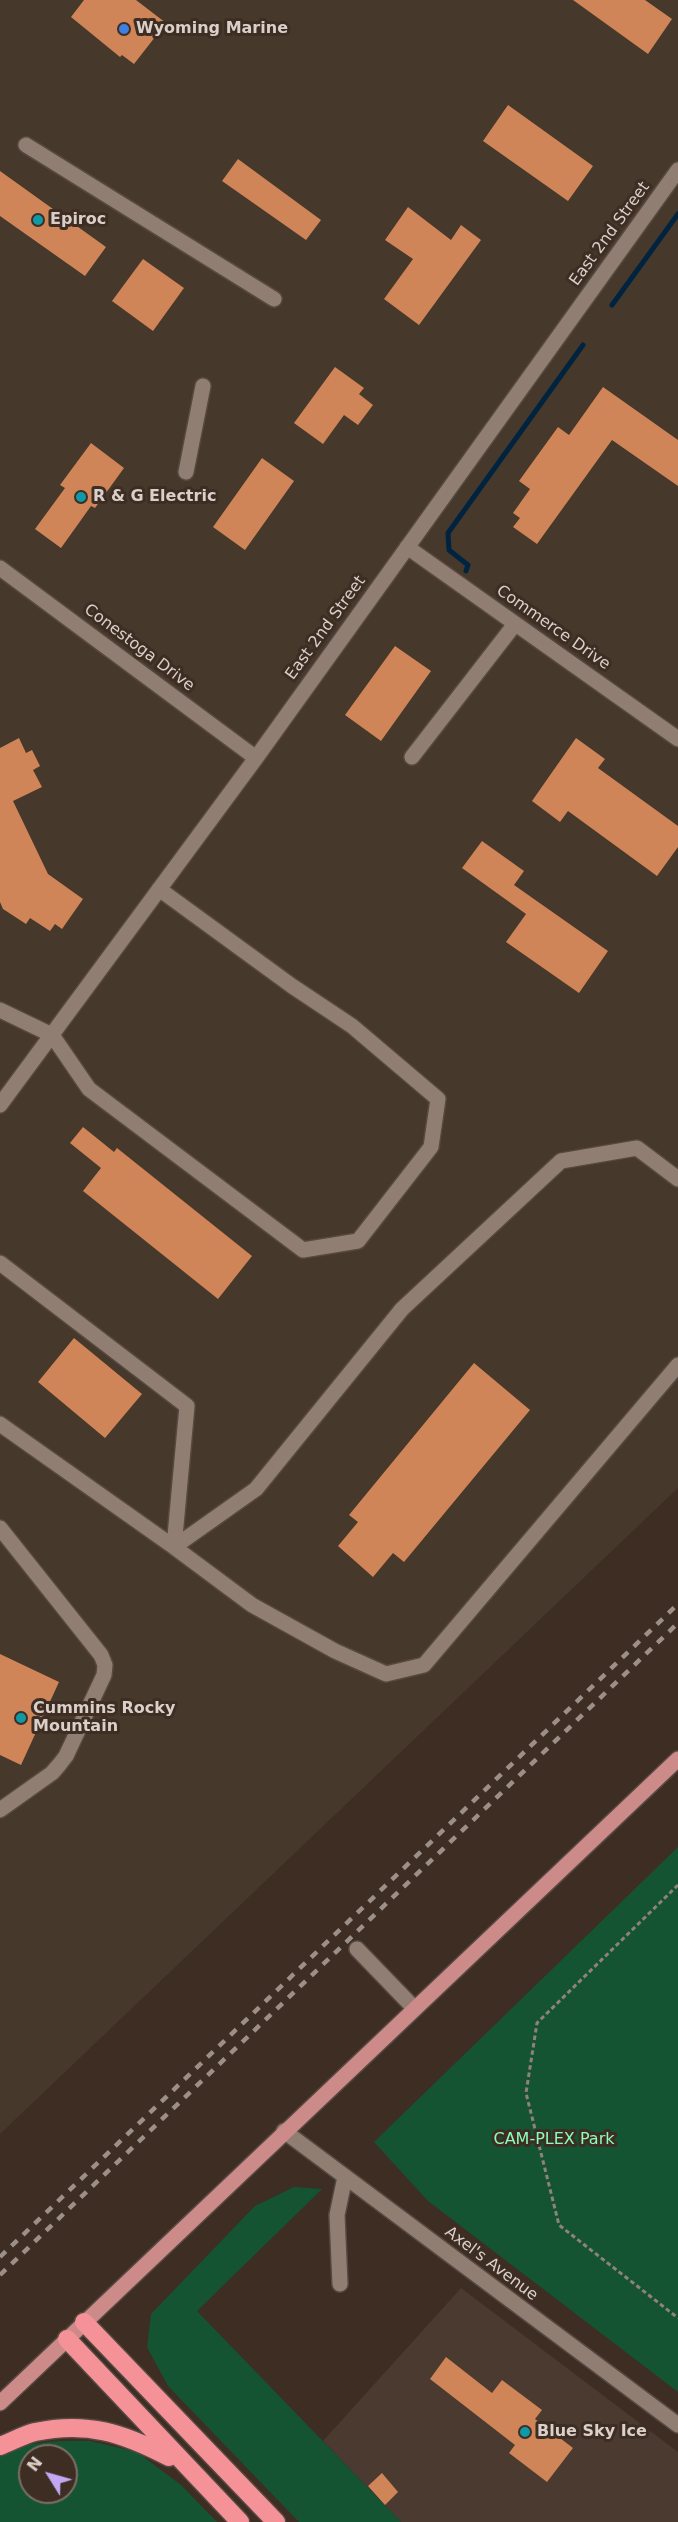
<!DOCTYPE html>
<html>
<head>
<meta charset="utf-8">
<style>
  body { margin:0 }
  #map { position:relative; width:678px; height:2522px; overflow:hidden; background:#3d2d23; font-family:"DejaVu Sans",sans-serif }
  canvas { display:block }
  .north { position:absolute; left:18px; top:2444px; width:60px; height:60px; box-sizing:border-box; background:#3d2d23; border:2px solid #7c6e65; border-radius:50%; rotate:307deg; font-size:16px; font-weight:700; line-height:24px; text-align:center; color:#dacfc9 }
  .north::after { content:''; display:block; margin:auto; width:21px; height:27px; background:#c3a7f2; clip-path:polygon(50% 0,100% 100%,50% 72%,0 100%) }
</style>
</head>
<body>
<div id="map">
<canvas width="678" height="2522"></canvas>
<div class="north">N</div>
</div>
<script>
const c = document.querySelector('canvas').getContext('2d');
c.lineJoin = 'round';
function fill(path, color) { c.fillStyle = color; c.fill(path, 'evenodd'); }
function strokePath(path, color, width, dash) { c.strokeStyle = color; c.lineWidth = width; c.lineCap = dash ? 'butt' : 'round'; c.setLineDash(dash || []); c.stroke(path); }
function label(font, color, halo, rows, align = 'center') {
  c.font = font + ' "DejaVu Sans",sans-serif'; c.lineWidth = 6; c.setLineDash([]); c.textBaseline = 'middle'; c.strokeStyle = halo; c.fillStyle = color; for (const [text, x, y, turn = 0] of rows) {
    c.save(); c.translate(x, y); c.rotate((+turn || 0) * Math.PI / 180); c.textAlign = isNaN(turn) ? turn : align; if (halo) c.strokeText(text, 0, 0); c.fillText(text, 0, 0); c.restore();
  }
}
fill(new Path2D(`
  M461 2288 678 2452V2522H401L323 2441Z`), '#4b3a30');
fill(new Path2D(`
  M0 0H678V1488L0 2134Z`), '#46382a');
fill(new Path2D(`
  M678 1847V2392L428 2201 374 2142Z
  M294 2187 322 2189 197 2311 401 2522H299L168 2386 147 2347 151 2314 255 2206Z
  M90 2441 137 2452 181 2485 217 2522H0V2456C27 2440 59 2441 90 2441ZM30 2456H66V2492H30Z`), '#145433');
strokePath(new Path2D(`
  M612 305 678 214
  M466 571 468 565 449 550 448 533 583 345`), '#00243f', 5);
fill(new Path2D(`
  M84 0H136L166 23 134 64 122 55 120 57 71 17Z
  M573 0H645L672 19 648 54Z
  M508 105 593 166 568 201 483 141Z
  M238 159 321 220 306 240 222 181Z
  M0 171 106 247 85 276 0 216Z
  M408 207 451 240 461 225 481 240 419 325 384 299 413 259 385 240Z
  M143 259 184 288 153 331 112 301Z
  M335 367 364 388 359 394 373 405 358 425 344 415 323 444 294 423Z
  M603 387 678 440V486L612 440 537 544 513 527 520 518 513 513 530 489 519 481 558 427 569 435Z
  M91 443 124 468 95 508 91 506 61 548 35 529 65 488 60 485Z
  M262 458 294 481 245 550 213 527Z
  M395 646 431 671 381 741 345 715Z
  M19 738 26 753 32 750 40 766 33 770 42 787 13 801 48 874 83 899 62 929 55 924 50 931 30 918 26 924 3 909 0 902V748Z
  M576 738 605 759 598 768 678 826V847L657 876 568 811 560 822 532 801Z
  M482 841 524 871 514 885 608 951 579 993 506 942 526 914 462 868Z
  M83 1127 114 1152 117 1148 252 1256 218 1299 83 1191 101 1168 70 1143Z
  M74 1338 142 1394 105 1438 38 1382Z
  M474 1363 530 1410 404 1562 393 1553 373 1577 338 1546 358 1522 349 1515Z
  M0 1654 59 1682 21 1765 0 1755Z
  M446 2357 492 2393 502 2380 542 2410 535 2419 573 2448 547 2482 509 2453 515 2445 430 2379Z
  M382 2473 398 2492 385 2505 368 2486Z`), '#cf8557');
const minor = new Path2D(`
  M26 145 274 299
  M186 472 203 386
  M407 547 678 739
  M0 568 256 758
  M412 757 515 624
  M0 1010 52 1035 89 1089 303 1250 358 1241 431 1147 438 1099 352 1026 292 986 159 889
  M0 1105 256 758 678 170
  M0 1263 187 1406 174 1547
  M0 1424 174 1547 252 1605 335 1651 386 1674 424 1665 678 1365
  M0 1528 101 1655 105 1665 104 1675 66 1756 59 1765 52 1773 0 1810
  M174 1547 256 1489 402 1309 561 1161 637 1148 678 1179
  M357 1949 414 2008
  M284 2131 678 2425
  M340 2284 337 2215 345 2177`);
const major = new Path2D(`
  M0 2403 678 1759`);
const highway = new Path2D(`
  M84 2322 276 2522
  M67 2339 240 2522
  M0 2446C11 2442 23 2435 35 2432 87 2421 123 2433 169 2457`);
strokePath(minor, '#564941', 18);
strokePath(major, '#564941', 18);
strokePath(highway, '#564941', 21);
strokePath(new Path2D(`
  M678 1885 537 2023 526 2093 559 2225 678 2318`), '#8f827a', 3, [4.5, 3]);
strokePath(minor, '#917e73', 15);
strokePath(major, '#cc8a89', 15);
strokePath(highway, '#f49297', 18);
strokePath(new Path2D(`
  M0 2257 678 1604
  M0 2275 678 1623`), '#9c8f87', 4.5, [8, 8]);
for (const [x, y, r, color] of [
  [124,29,6,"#3f7fe0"],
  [38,220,6,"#0f9aa8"],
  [81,497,6,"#0f9aa8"],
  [21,1718,6,"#0f9aa8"],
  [525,2432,6,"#0f9aa8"]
]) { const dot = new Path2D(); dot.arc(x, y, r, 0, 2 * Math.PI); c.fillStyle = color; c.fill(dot); strokePath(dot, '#3d2d23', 2); }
label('bold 16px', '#dacfc9', '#3d2d23', [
  ["Wyoming Marine",136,29],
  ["Epiroc",50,220],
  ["R & G Electric",93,497],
  ["Cummins Rocky",33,1709],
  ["Mountain",33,1727],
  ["Blue Sky Ice",537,2432]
], 'left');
label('16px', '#dacfc9', '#3d2d23', [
  ["East 2nd Street",610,234,-54],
  ["East 2nd Street",326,628,-54],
  ["Commerce Drive",553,628,35],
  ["Conestoga Drive",139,648,37],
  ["Axel's Avenue",491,2264,37]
]);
label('16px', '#8bfcb9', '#3d2d23', [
  ["CAM-PLEX Park",554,2140]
]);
</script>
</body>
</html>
